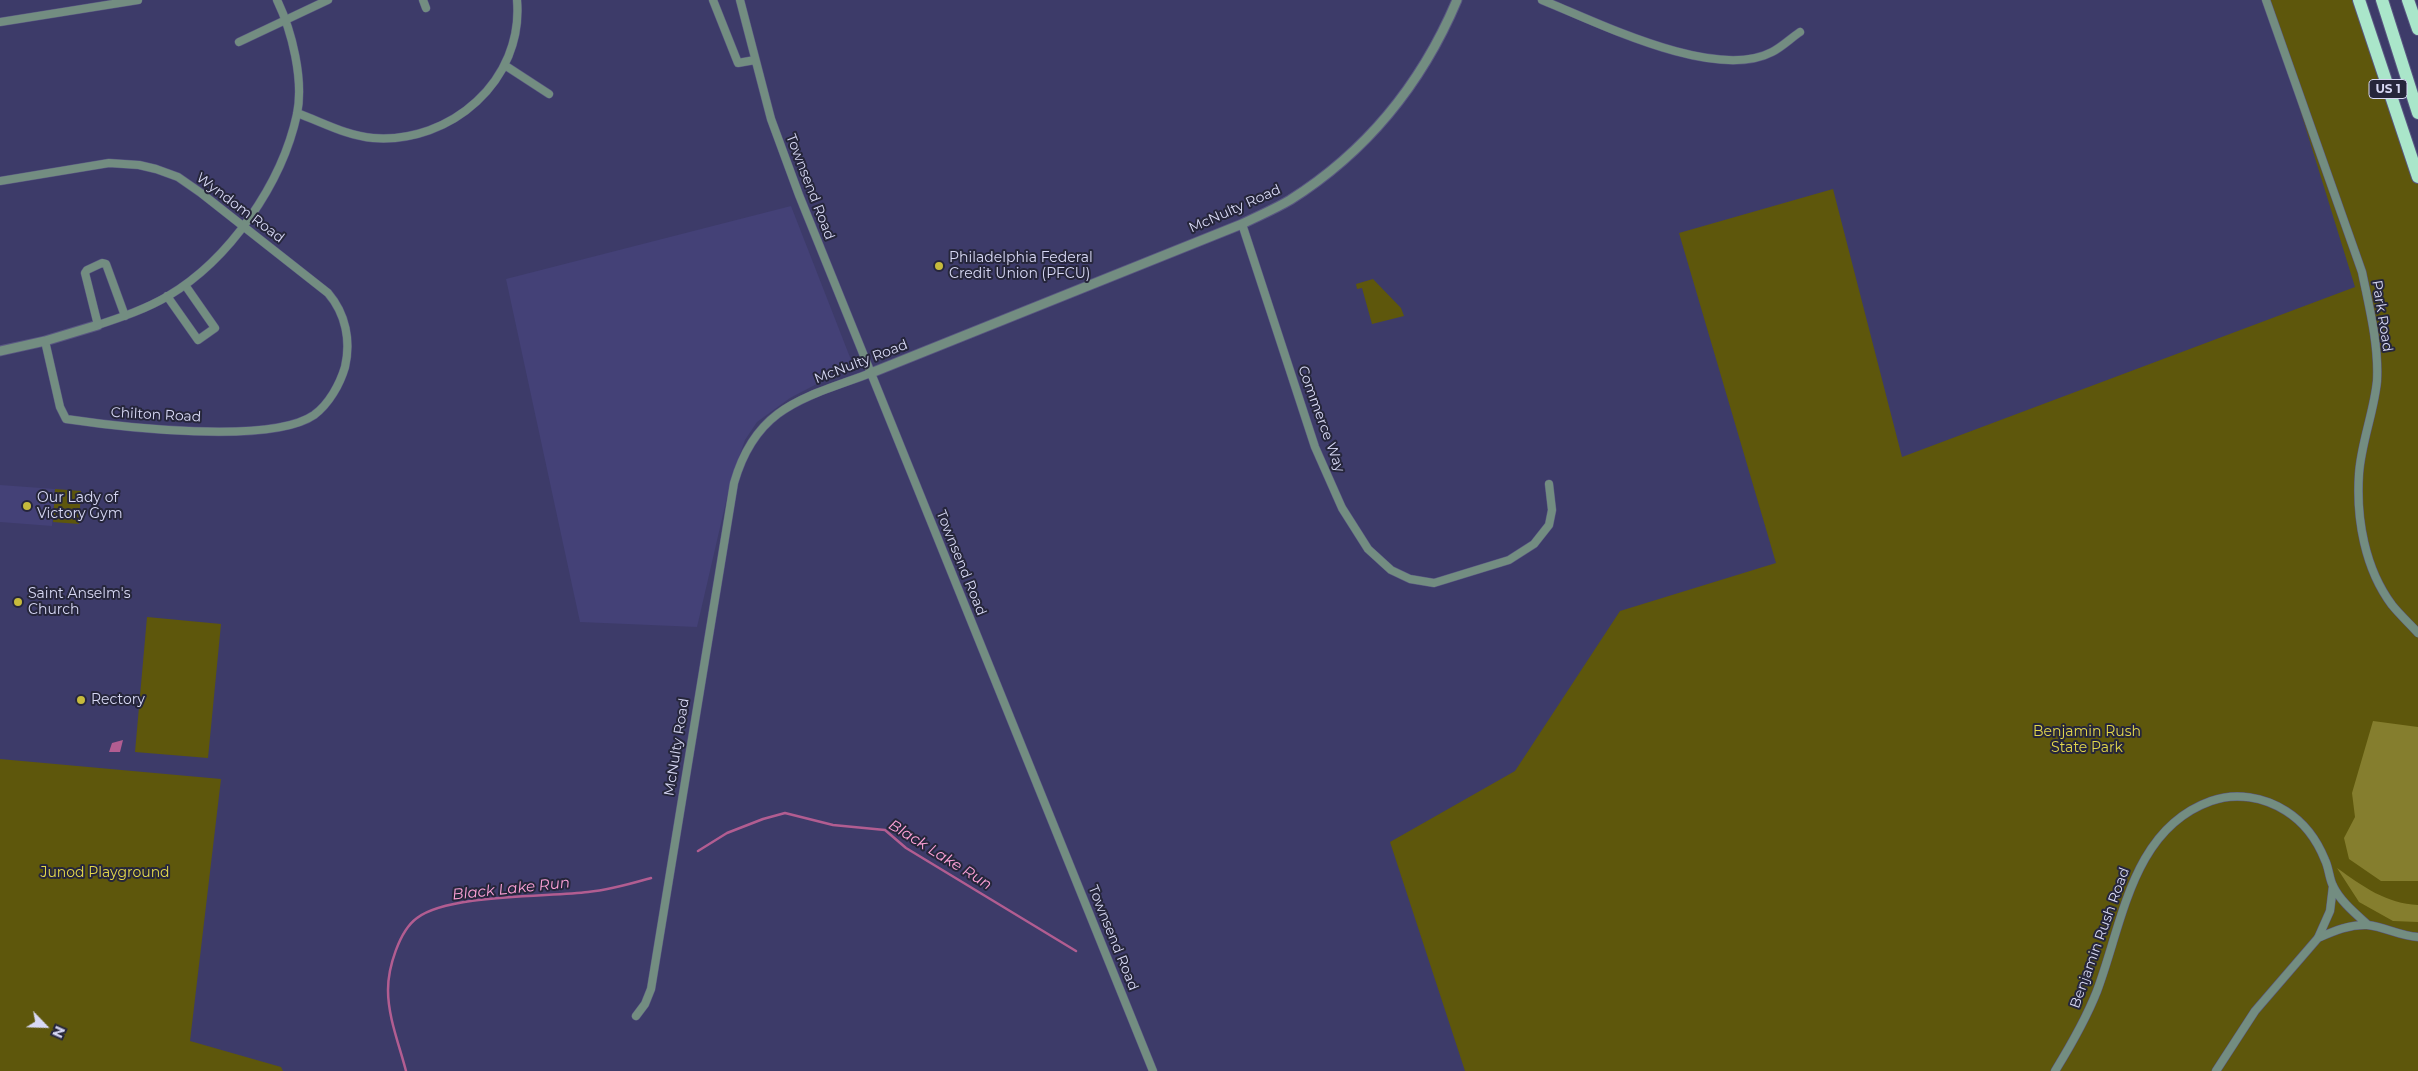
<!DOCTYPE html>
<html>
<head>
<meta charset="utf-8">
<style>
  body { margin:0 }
  #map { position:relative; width:2418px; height:1071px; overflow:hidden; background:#3d3b69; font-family:Montserrat,sans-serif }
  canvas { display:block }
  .north { position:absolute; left:20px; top:1001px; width:50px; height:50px; -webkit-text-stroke:4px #26263b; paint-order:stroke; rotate:114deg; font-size:14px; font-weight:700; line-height:20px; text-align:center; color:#d8d9f5 }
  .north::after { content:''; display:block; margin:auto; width:18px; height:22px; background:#d8d9f5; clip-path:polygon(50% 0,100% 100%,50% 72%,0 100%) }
</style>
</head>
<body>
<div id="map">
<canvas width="2418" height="1071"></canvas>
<div class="north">N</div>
</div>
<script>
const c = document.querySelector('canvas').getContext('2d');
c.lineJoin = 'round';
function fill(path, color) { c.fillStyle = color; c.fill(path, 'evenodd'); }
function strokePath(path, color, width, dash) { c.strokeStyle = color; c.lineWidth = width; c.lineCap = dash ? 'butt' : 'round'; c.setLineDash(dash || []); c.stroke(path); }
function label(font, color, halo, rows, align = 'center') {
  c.font = font + ' Montserrat,sans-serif'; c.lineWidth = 4; c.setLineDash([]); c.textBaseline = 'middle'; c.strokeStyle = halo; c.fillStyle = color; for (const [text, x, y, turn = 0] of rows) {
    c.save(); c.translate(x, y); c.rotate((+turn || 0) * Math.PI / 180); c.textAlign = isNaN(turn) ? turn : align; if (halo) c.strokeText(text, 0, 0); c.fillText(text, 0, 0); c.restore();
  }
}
fill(new Path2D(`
  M791 206 853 365 790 398 757 422 745 440 731 480 697 627 580 622 506 279Z
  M0 485 55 489 52 526 0 522Z`), '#444177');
fill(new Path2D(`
  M2266 0H2356L2418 174V1071H1465L1390 842 1515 771 1620 611 1776 563 1679 233 1833 189 1902 457 2355 287Z
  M1373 279 1401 308 1404 316 1372 324 1362 288 1357 289 1356 284Z
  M55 489 81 491 79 524 53 522Z
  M147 617 221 624 208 758 135 752Z
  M0 759 221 779 190 1041 281 1067 283 1071H0Z`), '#5e570c');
fill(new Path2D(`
  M2373 721 2418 727V881H2381L2349 859 2344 838 2355 817 2352 793Z
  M2337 868C2362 886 2387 904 2418 905V922L2393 921 2359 902Z`), '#857e2e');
fill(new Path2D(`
  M123 740 120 752H109L112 743Z`), '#b25d91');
strokePath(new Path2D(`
  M698 851 727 833 763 819 785 813 833 825 885 830 906 848 1076 951
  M406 1071C399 1044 388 1017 388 990 388 968 399 931 417 918 448 894 547 897 588 892 610 890 630 884 651 878`), '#b25d91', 2.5);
const minor = new Path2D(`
  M423 0 426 8
  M713 0 738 63 755 60
  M740 0 771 119 799 195 1153 1071
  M1542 0C1597 22 1715 82 1772 52 1782 47 1791 38 1800 32
  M2266 0 2362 272C2369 306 2379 345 2377 381 2374 412 2361 443 2359 474 2356 519 2365 569 2392 605 2400 615 2410 624 2418 633
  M0 22 138 0
  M239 42 328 0
  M506 66 549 94
  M297 113C322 122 347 136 373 138 451 144 524 80 517 0
  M0 181 109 163 139 165 156 169 178 177 201 193 328 293C346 314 351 341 345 367 340 384 329 404 314 415 271 445 120 427 66 419L60 407 45 341
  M1242 224 1315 447 1342 508 1368 549 1391 570 1410 579 1434 583 1509 560 1534 544 1549 525 1552 510 1549 484
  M167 296 198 340 215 328 185 285
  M125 316 106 264 102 263 87 270 85 273 98 325C122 317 146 309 168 296 229 260 282 184 297 114 304 80 292 31 277 0
  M2318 938C2334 931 2350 924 2368 925 2385 927 2400 936 2418 937
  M636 1016 645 1004 651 989 734 483C756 406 804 398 871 373
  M2055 1071C2071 1045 2086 1019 2097 991 2123 922 2132 829 2211 801 2236 792 2264 797 2286 811 2305 823 2317 840 2325 860 2329 868 2329 878 2333 886 2340 901 2356 914 2368 925
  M2216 1071 2255 1011 2318 938 2330 911 2333 886`);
const tertiary = new Path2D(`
  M0 351 45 341 98 325
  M871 373 1242 224C1258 216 1275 209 1290 200 1366 152 1422 83 1457 0`);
const trunk = new Path2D(`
  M2359 0 2418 177
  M2382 0 2418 113
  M2408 0 2418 29`);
strokePath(minor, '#595782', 9);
strokePath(tertiary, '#595782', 11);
strokePath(trunk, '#595782', 14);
strokePath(minor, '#738d81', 8);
strokePath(tertiary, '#738d81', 9);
strokePath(trunk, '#aae6ca', 12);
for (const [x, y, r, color] of [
  [939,266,5,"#c7bb3c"],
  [27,506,5,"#c7bb3c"],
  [18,602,5,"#c7bb3c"],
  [81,700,5,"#c7bb3c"]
]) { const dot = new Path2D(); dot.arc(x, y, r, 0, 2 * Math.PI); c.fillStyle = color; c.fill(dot); strokePath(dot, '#26263b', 2); }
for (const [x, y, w] of [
  [2388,89,38]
]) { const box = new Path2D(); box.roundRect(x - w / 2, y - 9.5, w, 19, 4); c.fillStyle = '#26263b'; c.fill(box); strokePath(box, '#d8d9f5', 1); }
label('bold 12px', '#d8d9f5', null, [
  ["US 1",2388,89]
]);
label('14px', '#d8d9f5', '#26263b', [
  ["Townsend Road",810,187,69],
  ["Wyndom Road",240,208,37],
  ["McNulty Road",1235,209,-24],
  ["Park Road",2382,316,81],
  ["McNulty Road",861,362,-21],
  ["Chilton Road",156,415,3],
  ["Commerce Way",1321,419,70],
  ["Townsend Road",961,563,68],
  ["McNulty Road",677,747,-81],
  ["Townsend Road",1113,938,68],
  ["Benjamin Rush Road",2100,938,-70]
]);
label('14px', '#d8d9f5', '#26263b', [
  ["Philadelphia Federal",949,258],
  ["Credit Union (PFCU)",949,274],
  ["Our Lady of",37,498],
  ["Victory Gym",37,514],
  ["Saint Anselm's",28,594],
  ["Church",28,610],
  ["Rectory",91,700]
], 'left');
label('14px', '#e4d84c', '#26263b', [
  ["Benjamin Rush",2087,732],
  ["State Park",2087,748],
  ["Junod Playground",105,873]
]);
label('italic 15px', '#fda2d7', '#26263b', [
  ["Black Lake Run",940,855,32],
  ["Black Lake Run",511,889,-6]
]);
</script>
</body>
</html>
